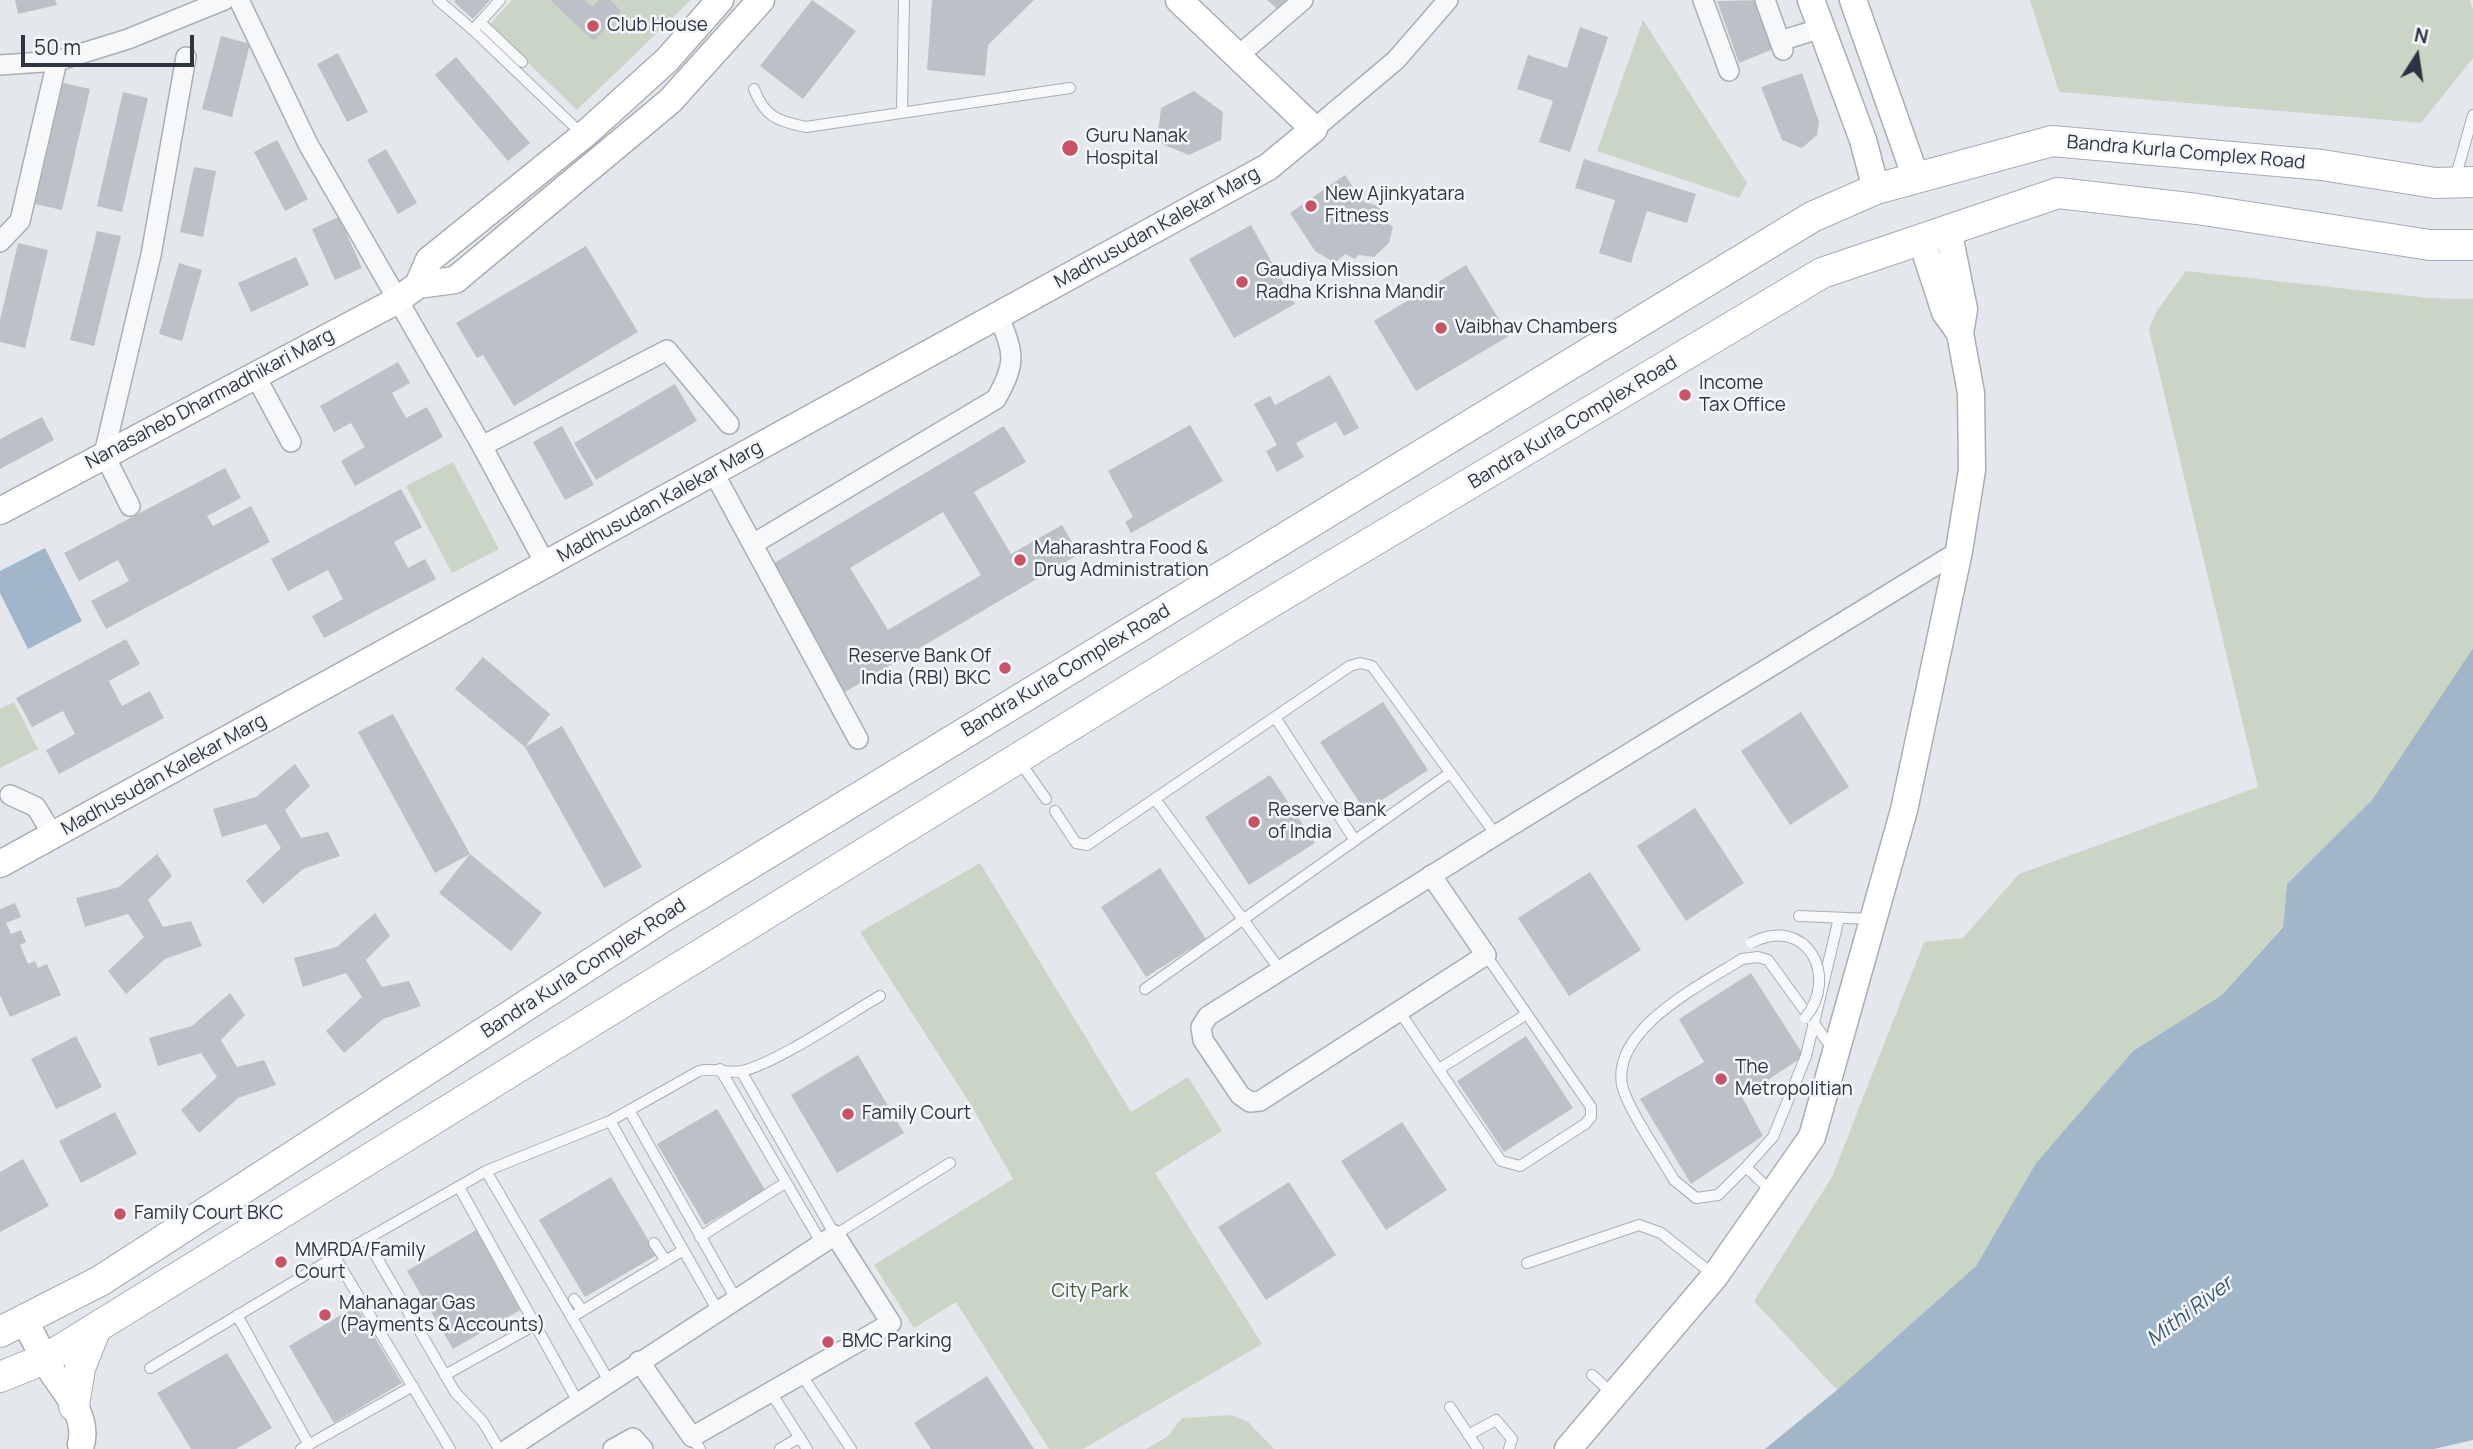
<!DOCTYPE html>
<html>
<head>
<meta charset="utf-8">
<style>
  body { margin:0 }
  #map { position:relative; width:2473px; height:1449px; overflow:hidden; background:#e4e7eb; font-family:Manrope,sans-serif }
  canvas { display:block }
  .north { position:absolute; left:2382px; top:21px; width:70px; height:70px; -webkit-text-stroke:5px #f4f6f9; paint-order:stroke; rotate:12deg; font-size:19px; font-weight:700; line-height:28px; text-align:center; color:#2d3543 }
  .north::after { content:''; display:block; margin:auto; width:24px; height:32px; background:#2d3543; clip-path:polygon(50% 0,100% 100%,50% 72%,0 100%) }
  .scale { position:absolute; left:21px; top:35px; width:173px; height:32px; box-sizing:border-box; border:4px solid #2d3543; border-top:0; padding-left:9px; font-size:21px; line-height:24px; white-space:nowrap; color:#2d3543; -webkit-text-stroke:5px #f4f6f9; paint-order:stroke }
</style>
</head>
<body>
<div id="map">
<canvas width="2473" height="1449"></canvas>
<div class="north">N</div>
<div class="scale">50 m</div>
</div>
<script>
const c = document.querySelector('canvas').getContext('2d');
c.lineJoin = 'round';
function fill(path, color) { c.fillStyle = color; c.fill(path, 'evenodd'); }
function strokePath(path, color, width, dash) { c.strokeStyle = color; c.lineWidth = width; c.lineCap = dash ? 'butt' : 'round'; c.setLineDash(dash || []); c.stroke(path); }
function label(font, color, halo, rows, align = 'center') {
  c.font = font + ' Manrope,sans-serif'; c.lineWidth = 5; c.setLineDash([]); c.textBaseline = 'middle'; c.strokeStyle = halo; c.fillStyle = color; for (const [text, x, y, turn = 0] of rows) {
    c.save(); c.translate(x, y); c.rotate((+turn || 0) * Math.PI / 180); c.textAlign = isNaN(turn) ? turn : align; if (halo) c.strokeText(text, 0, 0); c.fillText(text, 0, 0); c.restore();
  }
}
fill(new Path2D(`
  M512 0H691L577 110 489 25Z
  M2030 0H2470L2473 10V58L2421 123 2059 92Z
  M1643 20 1747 183 1739 198 1597 151Z
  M2186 271 2429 298 2473 299V648L2372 800 2287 884 2283 926 2222 995 2133 1051 2036 1163 1976 1266 1837 1390 1754 1301 1832 1177 1924 942 1963 938 2019 874 2258 787 2149 330 2156 312Z
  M453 462 499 549 452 573 406 486Z
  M14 702 38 749 0 768V709Z
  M980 863 1131 1112 1188 1077 1222 1131 1155 1173 1262 1344 1083 1449H1049L956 1302 914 1328 874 1265 1013 1179 971 1105 860 932Z
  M1232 1415 1248 1422 1274 1449H1146L1167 1437 1182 1418Z`), '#cad5c6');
fill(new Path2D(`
  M45 548 82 621 28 649 0 593V571Z
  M2473 648V1440L2434 1449H1765L1837 1390 1976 1266 2036 1163 2133 1051 2222 995 2283 927 2287 884 2372 800Z`), '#a2b6c9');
fill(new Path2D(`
  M15 0H55L57 5 18 14Z
  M456 0H490L473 19 454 2Z
  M550 0H584L592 7 599 0H610L621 11 594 41Z
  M812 0 856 31 803 99 760 66Z
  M932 0H1034L988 45 985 76 927 70Z
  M1267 0H1295L1282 13Z
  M1761 0 1778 47 1739 63 1717 1Z
  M1580 27 1608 37 1570 152 1539 142 1553 101 1517 89 1528 55 1567 68Z
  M221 36 250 44 232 117 202 109Z
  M338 53 368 112 347 122 317 64Z
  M456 57 530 143 508 161 435 75Z
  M1802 73 1819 122 1817 135 1802 148 1782 140 1761 87Z
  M63 83 90 89 62 210 35 204Z
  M1194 91 1223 112 1221 140 1189 155 1157 142 1161 108Z
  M123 92 148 98 122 212 97 206Z
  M277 140 308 199 285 211 254 152Z
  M386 149 417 203 398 214 367 160Z
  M1584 159 1696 194 1687 223 1647 211 1631 263 1599 253 1615 200 1575 188Z
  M194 167 216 171 203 237 180 232Z
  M1345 175 1358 195 1365 202 1378 206 1384 213 1385 221 1393 227 1389 243 1374 257 1359 255 1355 259 1345 254 1335 263 1315 251 1290 213Z
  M339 217 362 268 335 280 312 229Z
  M1251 225 1295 304 1234 338 1189 259Z
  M97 231 121 236 94 346 70 340Z
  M18 243 48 250 25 348 0 342V320Z
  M586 246 638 332 514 406 483 355 477 358 456 323Z
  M296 257 309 285 251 312 238 283Z
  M179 263 202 270 182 341 159 334Z
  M1466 265 1509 336 1416 391 1374 321Z
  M398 362 410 383 392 393 406 418 427 407 443 437 355 486 341 461 365 447 351 423 334 432 320 406Z
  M1330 375 1359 428 1344 436 1336 422 1296 443 1304 457 1277 472 1266 451 1277 445 1254 404 1270 396 1275 405Z
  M675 384 697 421 596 480 574 443Z
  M42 417 54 440 0 469V439Z
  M1190 425 1223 481 1131 533 1125 522 1133 517 1108 471Z
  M562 426 594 485 565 500 533 442Z
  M1004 426 1026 462 974 492 1011 554 1062 525 1079 554 845 692 769 566ZM943 512 981 575 888 630 850 568Z
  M225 468 241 498 207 516 213 526 251 506 270 542 106 629 91 601 129 581 118 560 79 581 64 553Z
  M401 489 422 527 394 542 408 568 425 559 436 579 324 638 312 616 343 599 328 570 288 591 271 559Z
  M126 639 140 664 109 681 122 706 150 691 164 718 59 774 46 750 75 734 63 711 32 727 16 698Z
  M483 657 550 714 525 747 562 726 642 867 604 888 525 747 455 689Z
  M1383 702 1428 770 1365 811 1320 742Z
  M1801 712 1849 787 1790 825 1741 751Z
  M393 714 470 854 542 913 511 951 439 893 470 854 435 873 358 732Z
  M295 764 310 786 285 810 301 838 328 832 340 856 303 869 263 904 246 881 281 848 266 824 222 837 213 809 256 797Z
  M1270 775 1315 843 1249 885 1205 817Z
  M1695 808 1744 883 1686 921 1637 846Z
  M157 854 172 876 148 900 163 927 191 921 202 946 165 959 126 994 108 971 144 937 128 914 85 927 76 898 119 887Z
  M1160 868 1206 939 1146 977 1101 907Z
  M1590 872 1641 950 1569 996 1518 918Z
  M15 903 21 917 6 923 11 934 21 930 26 942 20 945 28 964 35 961 38 968 47 964 61 995 10 1017 0 995V909Z
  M375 913 390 936 366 960 382 987 409 981 421 1006 383 1019 344 1053 326 1031 362 997 346 973 303 987 294 958 337 947Z
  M1751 973 1804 1056 1742 1097 1763 1136 1691 1184 1640 1099 1704 1062 1679 1019Z
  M230 993 245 1015 221 1040 237 1067 264 1060 276 1085 238 1098 199 1133 181 1110 217 1077 201 1053 158 1066 149 1038 192 1026Z
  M76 1036 102 1087 56 1109 31 1059Z
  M1526 1036 1573 1108 1504 1152 1457 1081Z
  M858 1055 904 1133 837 1173 791 1095Z
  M717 1109 765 1190 705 1225 657 1144Z
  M115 1112 137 1154 81 1183 59 1141Z
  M1402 1122 1447 1190 1386 1230 1341 1161Z
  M23 1159 49 1206 0 1232V1172Z
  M611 1177 657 1255 585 1297 539 1220Z
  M1289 1182 1336 1255 1266 1300 1218 1227Z
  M476 1230 522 1309 453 1349 407 1271Z
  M356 1306 402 1383 334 1423 289 1346Z
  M227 1353 272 1428 236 1449H191L157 1393Z
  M987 1376 1034 1449H931L914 1423Z`), '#bcc1c8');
const lane = new Path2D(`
  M438 0 473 30
  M500 0 473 30 582 134
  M480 22 522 62
  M754 89C765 117 777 121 806 127L1070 88
  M902 113 904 0
  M2455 179 2473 115
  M1275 717 1354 839
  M1020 762 1046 799
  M1155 799 1280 970
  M1055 811 1076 843 1087 845 1350 666 1360 663 1372 666 1496 835
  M1799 916 1871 919
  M1145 989 1450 773
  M1399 1011 1501 1161 1520 1166 1585 1124 1591 1117V1107L1486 955
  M720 1069 822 1244
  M1439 1069 1527 1014
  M741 1071 835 1235 950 1163
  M629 1110 736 1299
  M610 1121 718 1311
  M1746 1167 1773 1137 1806 1056 1839 918
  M486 1171 609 1381
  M459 1187 578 1402
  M1771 1191 1746 1167 1718 1195 1696 1198 1674 1180C1661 1157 1627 1108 1622 1085 1612 1028 1703 984 1742 959L1758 957 1768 960 1834 1051
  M700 1237 785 1183
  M366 1239 455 1392 483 1422 499 1449
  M654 1243 666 1261
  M335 1257 450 1449
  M1527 1263 1639 1225 1661 1233 1715 1276
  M574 1299 582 1310
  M237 1315 309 1445
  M572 1317 682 1251
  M150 1368 335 1257 486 1171 610 1121 699 1071C714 1067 728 1074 742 1071 777 1063 847 1015 880 996
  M801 1374 851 1449
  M445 1375 535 1325
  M1592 1375 1613 1394
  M770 1391 807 1449
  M1450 1407 1478 1449
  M1468 1435 1496 1420 1512 1439 1509 1449
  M692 1437 700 1449
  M301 1449 413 1386
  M780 1449 800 1437`);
const street = new Path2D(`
  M239 0 308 144 482 446 546 565
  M1703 0 1729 71
  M1765 0 1783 50
  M1780 41 1822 28
  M1238 56 1303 0
  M0 65 57 61 128 39 224 0
  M1314 129 1396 60 1448 0
  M0 242 20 221 57 61
  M255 375 291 442
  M482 446 667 350 729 424
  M714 473 858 739
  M130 506 104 454 151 255 186 57
  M753 544 996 399C1017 362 1014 353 998 315
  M10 795 36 807 53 835
  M1431 875 1486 955 1260 1101 1250 1102 1240 1095 1203 1040 1201 1027 1208 1016 1496 835 1959 551
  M508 1449 835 1235 891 1323 692 1437 639 1361
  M613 1449 633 1438 643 1449`);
const secondary = new Path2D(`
  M1811 0 1863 140 1876 189
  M1853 0 1916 178
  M1921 239 1945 312 1960 333
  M418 285 429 260 584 135 667 60 720 0
  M0 511 396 301 418 285 455 280 670 101 761 0
  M0 864 1268 167 1314 129 1179 0
  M24 1321C35 1338 43 1359 54 1375 68 1394 88 1419 81 1444
  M1568 1449 1715 1276 1812 1137 1904 810 1959 551 1972 470 1971 393 1960 333 1964 309 1948 229`);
const primary = new Path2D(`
  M0 1332 100 1281 666 915 1812 217 1876 189 2052 141 2322 165 2435 183 2473 182
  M0 1377 47 1358 1258 610 1822 273 2058 193 2197 209 2430 245H2473
  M74 1406 80 1368 96 1328`);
strokePath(lane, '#a9aeb5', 12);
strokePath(street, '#a9aeb5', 22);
strokePath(secondary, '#a9aeb5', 29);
strokePath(primary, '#a4acb7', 32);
strokePath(lane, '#f7f8fa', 10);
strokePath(street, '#f7f8fa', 19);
strokePath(secondary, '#fff', 26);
strokePath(primary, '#fff', 30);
const laneBridge = new Path2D(`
  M1751 943C1806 914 1840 976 1805 1018`);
strokePath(laneBridge, '#a9aeb5', 12, []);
strokePath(laneBridge, '#f7f8fa', 10);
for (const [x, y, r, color] of [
  [593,26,7,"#c85266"],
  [1070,148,9,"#c85266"],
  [1311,206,7,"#c85266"],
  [1242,282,7,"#c85266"],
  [1441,328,7,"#c85266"],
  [1685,395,7,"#c85266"],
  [1020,560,7,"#c85266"],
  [1005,668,7,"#c85266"],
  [1254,822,7,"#c85266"],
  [1721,1079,7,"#c85266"],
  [848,1114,7,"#c85266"],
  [120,1214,7,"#c85266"],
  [281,1262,7,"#c85266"],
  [325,1315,7,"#c85266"],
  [828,1342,7,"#c85266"]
]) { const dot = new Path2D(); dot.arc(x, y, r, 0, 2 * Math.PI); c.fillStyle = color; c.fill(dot); strokePath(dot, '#f4f6f9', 2.5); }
label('19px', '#2d3543', '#f4f6f9', [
  ["Club House",607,26],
  ["Guru Nanak",1086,137],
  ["Hospital",1086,159],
  ["New Ajinkyatara",1325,195],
  ["Fitness",1325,217],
  ["Gaudiya Mission",1256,271],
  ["Radha Krishna Mandir",1256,293],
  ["Vaibhav Chambers",1455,328],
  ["Income",1699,384],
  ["Tax Office",1699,406],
  ["Maharashtra Food &",1034,549],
  ["Drug Administration",1034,571],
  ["Reserve Bank Of",991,657,"right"],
  ["India (RBI) BKC",991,679,"right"],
  ["Reserve Bank",1268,811],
  ["of India",1268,833],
  ["The",1735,1068],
  ["Metropolitian",1735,1090],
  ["Family Court",862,1114],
  ["Family Court BKC",134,1214],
  ["MMRDA/Family",295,1251],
  ["Court",295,1273],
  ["Mahanagar Gas",339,1304],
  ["(Payments & Accounts)",339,1326],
  ["BMC Parking",842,1342]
], 'left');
label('19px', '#2d3543', '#f4f6f9', [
  ["Bandra Kurla Complex Road",2186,153,5],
  ["Madhusudan Kalekar Marg",1157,228,-29],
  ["Nanasaheb Dharmadhikari Marg",210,399,-28],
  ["Bandra Kurla Complex Road",1573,423,-31],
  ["Madhusudan Kalekar Marg",660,502,-29],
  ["Bandra Kurla Complex Road",1066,671,-31],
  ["Madhusudan Kalekar Marg",164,775,-29],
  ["Bandra Kurla Complex Road",584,969,-33]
]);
label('19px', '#425e3b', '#f4f6f9', [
  ["City Park",1090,1292]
]);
label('italic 21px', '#395575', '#f4f6f9', [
  ["Mithi River",2190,1312,-37]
]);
</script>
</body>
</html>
